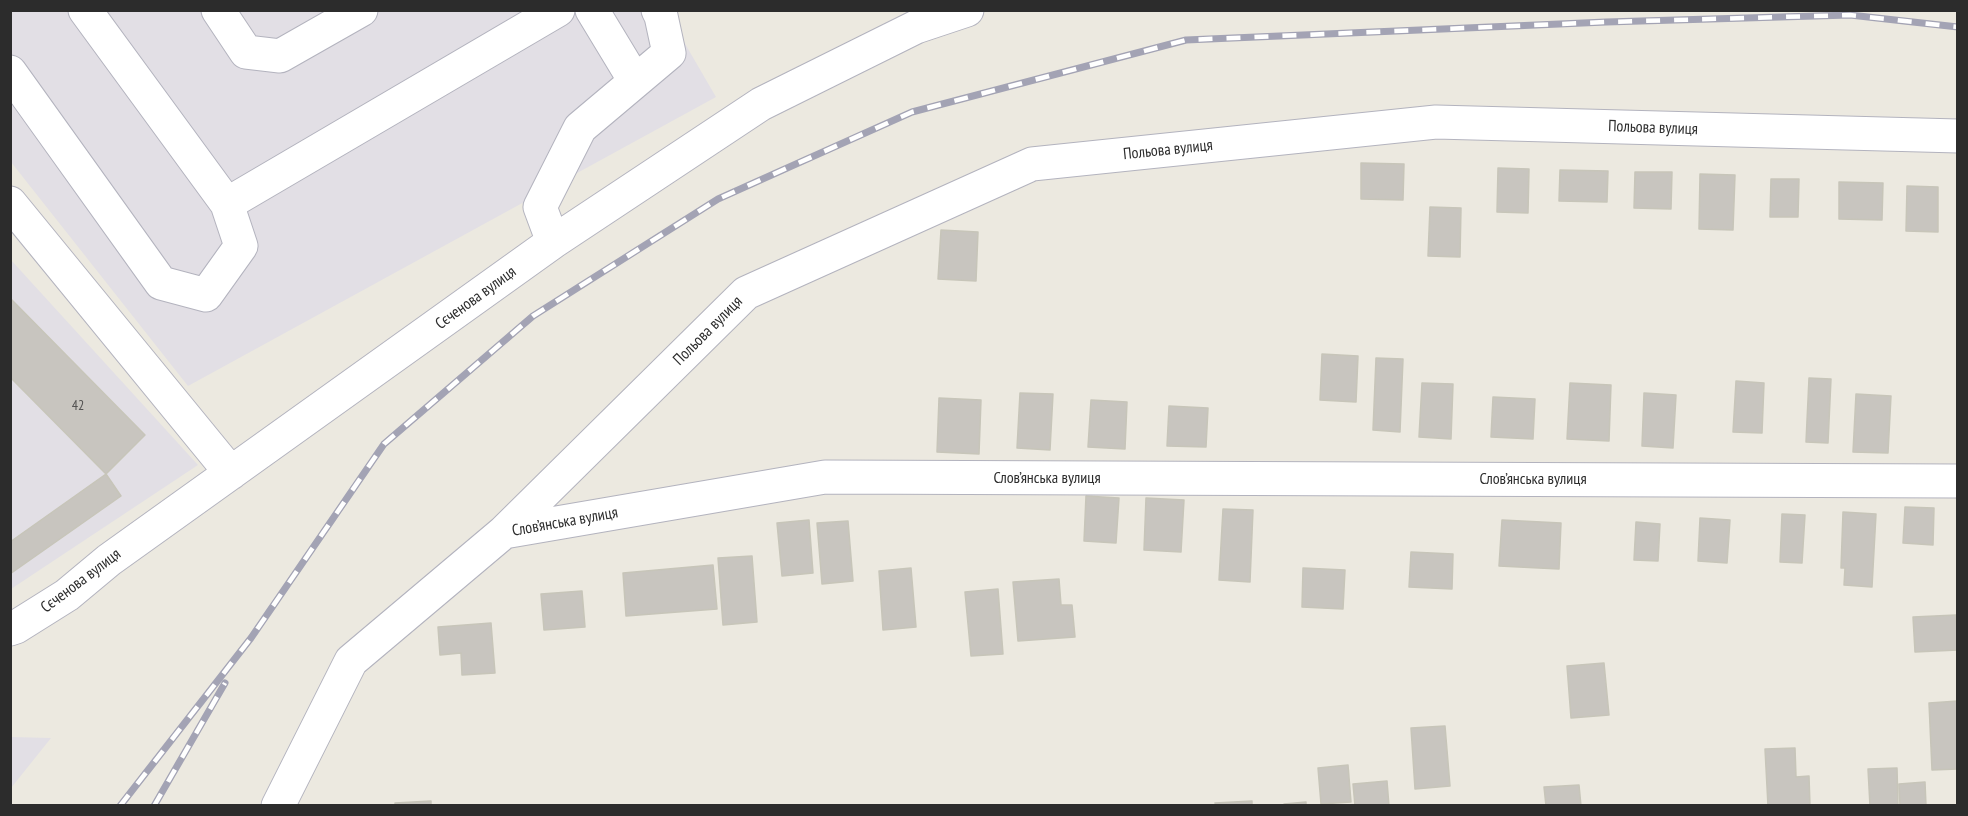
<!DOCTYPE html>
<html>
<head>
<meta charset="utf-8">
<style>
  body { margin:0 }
  #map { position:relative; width:1968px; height:816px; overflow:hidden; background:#ece9e0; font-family:"PT Sans Narrow",sans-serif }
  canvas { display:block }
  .frame { position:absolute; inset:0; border:12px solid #2c2c2c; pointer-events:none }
</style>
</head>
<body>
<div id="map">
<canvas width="1968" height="816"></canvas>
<div class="frame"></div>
</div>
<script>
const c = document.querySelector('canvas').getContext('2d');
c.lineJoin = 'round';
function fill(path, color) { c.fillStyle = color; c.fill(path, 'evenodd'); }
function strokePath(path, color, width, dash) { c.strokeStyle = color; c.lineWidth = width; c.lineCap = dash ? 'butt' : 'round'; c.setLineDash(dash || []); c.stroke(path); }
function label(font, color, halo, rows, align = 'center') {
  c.font = font + ' "PT Sans Narrow",sans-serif'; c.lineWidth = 4.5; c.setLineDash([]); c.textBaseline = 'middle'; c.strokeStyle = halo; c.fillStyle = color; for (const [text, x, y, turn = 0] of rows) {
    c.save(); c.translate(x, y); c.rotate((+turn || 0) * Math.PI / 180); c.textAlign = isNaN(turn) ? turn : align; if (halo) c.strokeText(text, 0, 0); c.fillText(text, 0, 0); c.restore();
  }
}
fill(new Path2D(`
  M11 11H666L716 97 188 386 11 162Z
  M11 260 198 465 11 589Z
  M11 737 51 738 11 788 10 737Z`), '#e2dfe5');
const building = new Path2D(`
  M1361 163 1404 164 1403 200 1361 199Z
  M1498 168 1529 169 1528 213 1497 212Z
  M1560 170 1608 171 1607 202 1559 201Z
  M1635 172H1672L1671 209 1634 208Z
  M1700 174 1735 175 1733 230 1699 229Z
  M1771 179H1799L1798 217H1770Z
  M1839 182 1883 183 1882 220 1839 219Z
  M1907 186 1938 187V232L1906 231Z
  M1430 207 1461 208 1460 257 1428 256Z
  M941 230 978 232 976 281 938 279Z
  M10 298 145 435 106 474 10 377Z
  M1322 354 1358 356 1356 402 1320 400Z
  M1376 358 1403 359 1400 432 1373 430Z
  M1809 378 1831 379 1828 443 1806 442Z
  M1736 381 1764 383 1762 433 1733 432Z
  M1422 383 1453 384 1451 439 1419 437Z
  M1570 383 1611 385 1609 441 1567 439Z
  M1020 393 1053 394 1050 450 1017 448Z
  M1644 393 1676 395 1673 448 1642 446Z
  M1856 394 1891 396 1888 453 1853 452Z
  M1493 397 1535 399 1533 439 1491 437Z
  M939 398 981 400 979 454 937 452Z
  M1091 400 1127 402 1125 449 1088 447Z
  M1169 406 1208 408 1206 447 1167 446Z
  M106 474 121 496 10 574V542Z
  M1086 496 1119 498 1116 543 1084 541Z
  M1146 498 1184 500 1181 552 1144 550Z
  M1905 507 1934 508 1933 545 1903 543Z
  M1223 509 1253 510 1250 582 1219 580Z
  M1843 512 1876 514 1872 587 1844 585 1845 568H1841Z
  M1782 514 1805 515 1802 563 1780 562Z
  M1700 518 1730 520 1727 563 1698 561Z
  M809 520 813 573 782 576 777 523Z
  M1502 520 1561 523 1559 569 1499 566Z
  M848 521 853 581 822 584 817 523Z
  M1636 522 1660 524 1658 561 1634 560Z
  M1411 552 1453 554 1452 589 1409 587Z
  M752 556 757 622 723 625 718 558Z
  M713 565 717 609 626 616 623 573Z
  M911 568 916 627 883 630 879 571Z
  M1303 568 1345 570 1343 609 1302 607Z
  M1059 579 1061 605H1072L1075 637 1018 641 1013 582Z
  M998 589 1003 654 971 656 965 592Z
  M582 591 585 627 544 630 541 594Z
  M1956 615 1958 650 1915 652 1913 617Z
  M491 623 495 673 462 675 461 653 440 655 438 627Z
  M1604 663 1609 715 1571 718 1567 666Z
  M1958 701V769L1932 770 1929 703Z
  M1445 726 1450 786 1415 789 1411 728Z
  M1795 748 1796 777 1809 776 1810 806H1768L1765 749Z
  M1348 765 1351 802 1321 804 1318 768Z
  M1897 768 1898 806H1870L1868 769Z
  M1387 781 1389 806H1355L1353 784Z
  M1925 782 1926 806H1900L1899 784Z
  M1579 785 1581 806H1546L1544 787Z
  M431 801V806H395V803Z
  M1252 801V806H1216L1215 803Z
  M1306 802V806H1284V804Z`);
fill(building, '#c8c5bf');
strokePath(building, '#c7c5b9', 1.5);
const minor = new Path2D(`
  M218 10 246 52 280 56 361 10
  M592 10 635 81
  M10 72 161 283 206 295 241 246 227 204 85 10
  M10 203 231 473
  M227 204 558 10
  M553 242 540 207 580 128 669 53 661 16 658 10
  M504 532 746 293 1032 164 1436 122 1958 136
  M10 629 16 627 67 595 109 560 553 242 761 104 916 27 967 10
  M278 806 351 661 504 532 825 477 1958 481`);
strokePath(minor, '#b3b3be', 35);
strokePath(minor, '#fff', 33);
const rail = new Path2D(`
  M120 806 251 638 384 444 533 316 718 199 912 112 1186 40 1606 22 1850 15 1958 27
  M154 806 225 683`);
strokePath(rail, '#a3a3b4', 7);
strokePath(rail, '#fff', 4.5, [14]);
label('14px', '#535251', null, [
  ["42",78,406]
]);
label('16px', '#2c2c2c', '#fff', [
  ["Польова вулиця",1653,128,2],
  ["Польова вулиця",1168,150,-6],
  ["Сєченова вулиця",476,298,-36],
  ["Польова вулиця",708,331,-45],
  ["Слов’янська вулиця",1047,478],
  ["Слов’янська вулиця",1533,479],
  ["Слов’янська вулиця",565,522,-10],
  ["Сєченова вулиця",81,581,-37]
]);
</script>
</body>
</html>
